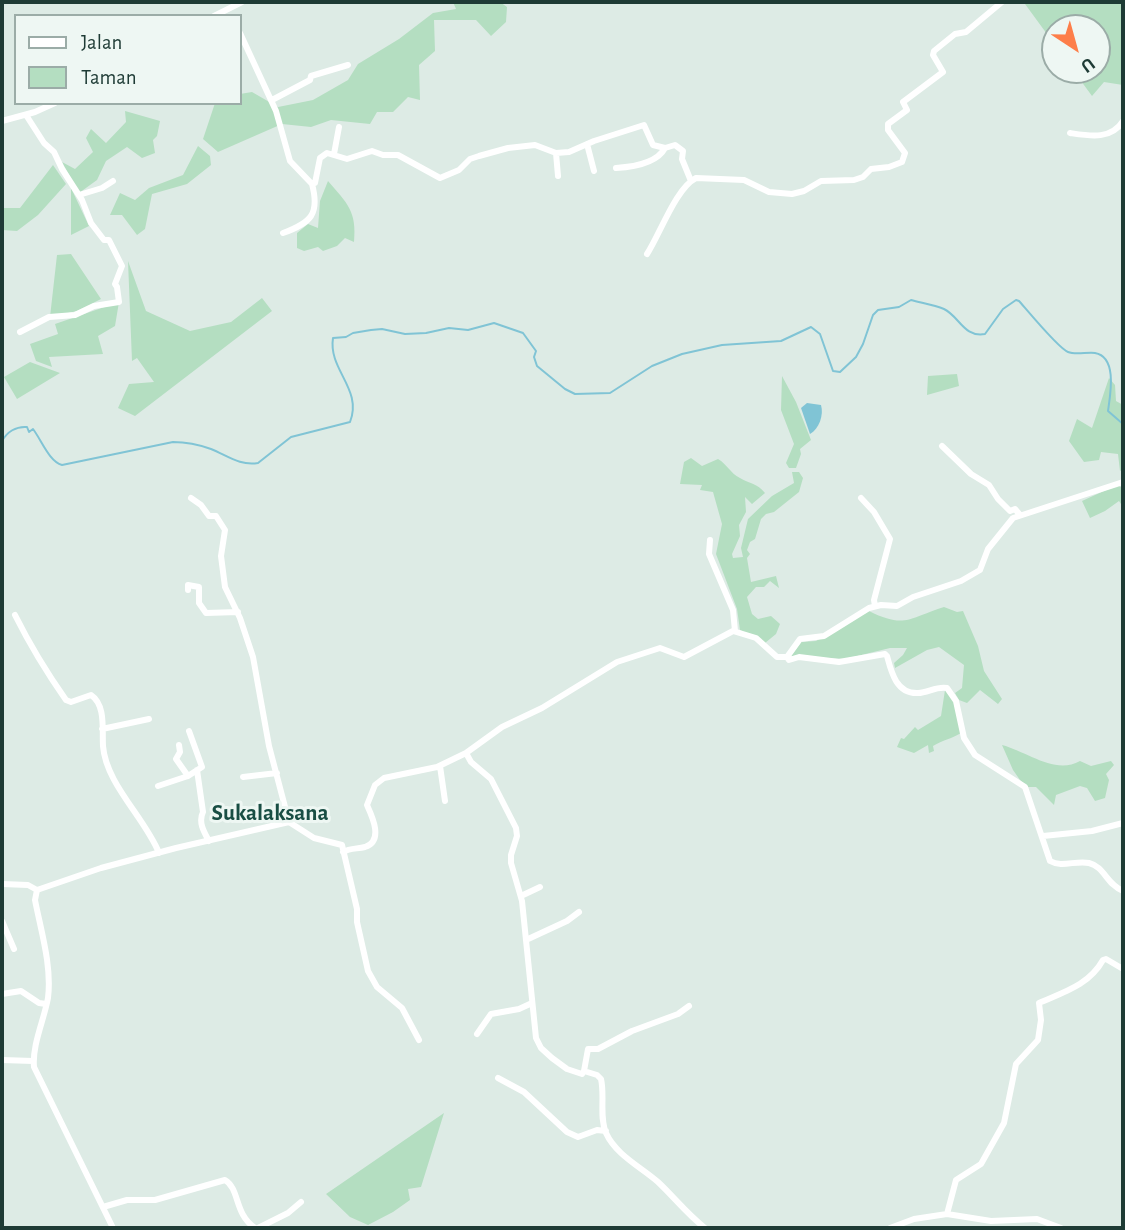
<!DOCTYPE html>
<html>
<head>
<meta charset="utf-8">
<style>
  body { margin:0 }
  #map { position:relative; width:1125px; height:1230px; overflow:hidden; background:#ddebe5; font-family:"Alegreya Sans",sans-serif }
  canvas { display:block }
  .frame { position:absolute; inset:0; border:4px solid #1e3b35; pointer-events:none }
  .legend { position:absolute; left:14px; top:14px; width:228px; height:91px; box-sizing:border-box; background:#eef7f3; border:2px solid #9baca7; margin:0; padding:9px 12px; list-style:none; font-size:21px; color:#1e3b35 }
  .legend li { display:flex; align-items:center; gap:14px; height:35px }
  .legend b { width:35px; border:2px solid #9baca7 }
  .north { position:absolute; left:1041px; top:14px; width:70px; height:70px; box-sizing:border-box; background:#eef7f3; border:2px solid #9baca7; border-radius:50%; rotate:144deg; font-size:19px; font-weight:700; line-height:28px; text-align:center; color:#1e3b35 }
  .north::after { content:''; display:block; margin:auto; width:24px; height:32px; background:#fd7e49; clip-path:polygon(50% 0,100% 100%,50% 72%,0 100%) }
</style>
</head>
<body>
<div id="map">
<canvas width="1125" height="1230"></canvas>
<div class="frame"></div>
<ul class="legend">
<li><b style="height:9px;background:#fff"></b>Jalan</li>
<li><b style="height:19px;background:#b4dec1"></b>Taman</li>
</ul>
<div class="north">U</div>
</div>
<script>
const c = document.querySelector('canvas').getContext('2d');
c.lineJoin = 'round';
function fill(path, color) { c.fillStyle = color; c.fill(path, 'evenodd'); }
function strokePath(path, color, width, dash) { c.strokeStyle = color; c.lineWidth = width; c.lineCap = dash ? 'butt' : 'round'; c.setLineDash(dash || []); c.stroke(path); }
function label(font, color, halo, rows, align = 'center') {
  c.font = font + ' "Alegreya Sans",sans-serif'; c.lineWidth = 6; c.setLineDash([]); c.textBaseline = 'middle'; c.strokeStyle = halo; c.fillStyle = color; for (const [text, x, y, turn = 0] of rows) {
    c.save(); c.translate(x, y); c.rotate((+turn || 0) * Math.PI / 180); c.textAlign = isNaN(turn) ? turn : align; if (halo) c.strokeText(text, 0, 0); c.fillText(text, 0, 0); c.restore();
  }
}
fill(new Path2D(`
  M453 2H500L507 7 506 22 491 36 476 20H434L435 51 419 65 420 100 408 97 393 112H377L370 124 331 120 311 127 282 124 218 152 203 139 215 103H240V94L252 92 278 107 313 100 348 80 358 64 399 39 433 13 456 9Z
  M1028 2H1123V85L1104 82 1092 96 1073 70H1097V28H1055V45L1025 4Z
  M125 111 160 121 157 136 153 140 155 153 142 158 127 147 106 161 97 180 79 193 62 162 75 169 93 152 86 138 91 129 106 143 126 122Z
  M198 146 210 156 211 165 187 184 152 194 145 229 137 235 122 215H110L120 193 135 200 149 188 183 175Z
  M53 165 66 184 38 215 17 231 2 230V208H20Z
  M328 181C347 203 357 211 354 242L345 238 337 246 323 251 318 247 304 251 297 248V233L308 224 318 228 320 201Z
  M71 188 89 226 71 235Z
  M71 254 101 299 77 311 50 317 57 255Z
  M128 261 146 311 190 331 231 322 262 298 272 311 135 416 118 408 129 384 154 382 137 358 132 361Z
  M119 302 115 326 98 336 103 354 49 357 52 367 36 361 30 344 58 334 55 324Z
  M30 362 60 373 17 399 4 377Z
  M957 374 959 386 927 395 928 376Z
  M782 376 796 402 811 440 800 449 801 454 796 468H789L786 463 794 444 781 410Z
  M1109 378 1115 385 1116 401 1123 405V469L1120 471 1118 454 1101 452 1099 460 1084 462 1069 441 1077 419 1092 428Z
  M691 458 702 466 718 459C727 464 730 473 740 478 750 484 757 483 765 493L752 504 745 497 746 512 739 525 740 536 732 554 733 558 743 557 741 548 748 519 772 496 794 483 792 472H799L803 478 799 492 774 512 766 514 761 519 755 539 750 542 747 550 750 554 747 558 751 582 776 576 779 588 770 581 764 587H756L747 597 752 614 758 619 771 616 780 624 776 634 765 643 740 630 737 609 716 554 722 524 713 492 700 490 702 485 680 484 684 462Z
  M1117 485 1123 488V507L1119 501 1105 511 1090 518 1082 501Z
  M944 607 957 612 963 611 978 646 984 671 1002 699 998 704 980 690 967 703 959 700 955 693 962 688 964 665 939 647 927 650 895 668 894 663 903 655 907 648H890L845 659 791 656 801 642 816 641 869 611C905 629 909 618 944 607Z
  M945 690 956 704 961 733C951 739 943 740 933 746L934 751 929 753 928 745 914 753 897 747 901 738 904 739 915 727 918 730 941 716Z
  M1002 745C1028 752 1055 775 1080 761L1091 766 1111 761 1114 765 1106 774 1109 780 1105 798 1095 801 1087 788 1080 786 1056 795 1054 805 1036 787H1027L1020 780 1013 770Z
  M444 1113 421 1187 408 1189 410 1200 393 1212 368 1225 350 1217 326 1194Z`), '#b4dec1');
fill(new Path2D(`
  M807 403 821 405C824 415 819 429 810 434L801 408Z`), '#80c4d5');
strokePath(new Path2D(`
  M2 441C7 432 16 426 27 427L29 432 33 429C42 441 49 461 62 465L173 442C186 442 200 445 211 449 228 456 240 466 258 463L291 437 350 422C363 389 328 370 333 338L346 337 353 333 371 330 382 329 405 334 426 333 449 328 468 330 494 323 523 333 536 351 534 357 537 366 565 389 575 394 610 393 652 366 682 354 722 345 781 341 811 327 820 334 833 371 840 372 856 357 863 344 873 315 878 310 899 307 911 300C922 303 934 305 944 309 959 316 964 338 985 334L1003 309 1016 300 1019 301C1027 310 1059 349 1068 352 1075 355 1087 352 1095 353 1118 357 1110 396 1108 411L1123 424`), '#80c4d5', 2);
strokePath(new Path2D(`
  M214 16 242 2
  M240 33 276 111 290 161 312 184 315 183 320 158 327 153 347 159 372 151 383 155H398L440 178 459 170 470 159 479 156 508 148 535 145 556 153 569 152 594 141 644 125 653 145 665 148 675 145 683 151 682 159 691 181
  M272 100 310 80 311 76 348 65
  M2 121 35 112 55 103
  M1070 133C1090 136 1111 140 1123 121
  M587 144 594 171
  M556 153 558 176
  M334 154 339 127
  M616 168C632 167 657 163 665 148
  M79 195 102 188 113 181
  M283 233C311 223 320 214 312 184
  M647 254C660 234 676 188 696 178L744 180 769 192 792 194 804 191 821 181 854 180 863 177 871 169 889 167 902 162 905 153 888 130V124L907 110 903 102 943 72 933 55 934 51 955 34 966 32 1002 2
  M20 332 49 317 75 315 94 306 119 302 117 287 115 284 122 266 109 240H104L91 223 82 200 62 169 54 152 44 143 26 115
  M942 446 971 474 989 485 998 499 1010 511 1015 509 1020 515
  M191 498 201 505 209 516H216L225 530 221 556 225 587 240 618 253 657 269 746 289 822
  M861 498 874 512 890 539 874 600 875 606
  M710 540 709 554 733 610 735 631
  M188 590V585L199 587V603L206 613 238 612
  M15 615C30 645 47 673 66 700L71 702 91 695C106 705 102 730 103 746 106 784 145 818 159 853
  M787 657 789 660 799 657 839 662 885 654 887 656C891 671 896 694 918 693 928 693 936 686 947 688L956 701 964 738 975 755 1025 787 1050 861C1062 868 1076 860 1089 863 1105 867 1106 884 1123 891
  M102 729 149 719
  M179 745 180 752 176 759 188 776
  M466 753 471 762 491 779 516 828 517 836 511 855V863L522 901 536 1038 541 1048 552 1058 567 1069 582 1074 584 1071 597 1075 601 1079C605 1096 599 1117 606 1133 616 1155 641 1167 658 1182 674 1197 687 1214 705 1228
  M440 766 445 801
  M197 770 203 812C198 822 204 832 209 841
  M243 777 277 773
  M158 786 188 776 202 767 189 731
  M1043 836 1092 831 1123 823
  M343 852C350 848 357 849 365 847 384 841 372 816 367 805L375 785 384 778 437 767 466 753 502 727 542 708 617 662 660 648 684 657 733 631 756 638 777 657H787L800 639 824 636 869 608 881 605 897 606 913 597 961 581 980 570 988 549 1013 518 1123 482
  M2 884 28 885 37 890 101 868 176 848 289 822 314 838 342 845 357 909V922L368 971 377 987 402 1008 419 1040
  M37 890 35 900C41 931 52 966 48 998 44 1020 32 1045 34 1067L113 1228
  M521 896 540 887
  M2 921 14 949
  M526 940 567 921 579 912
  M2 994 21 991 39 1003 46 1004
  M477 1034 491 1014 519 1009 532 1003
  M2 1060 33 1061
  M584 1071 588 1049H598L632 1031 678 1014 689 1006
  M498 1078 524 1092 567 1132 578 1137 597 1130 606 1131
  M103 1207 127 1200H155L225 1180C240 1189 234 1214 255 1228
  M947 1214 956 1180 981 1164 1004 1123 1016 1064 1038 1040 1041 1020 1039 1003C1064 992 1089 985 1103 960L1106 959 1123 969
  M258 1228 288 1213 301 1202
  M890 1228 914 1219 947 1214 991 1221 1037 1219 1061 1228`), '#fff', 6);
label('bold 23px', '#194e44', '#eef7f3', [
  ["Sukalaksana",270,813]
]);
</script>
</body>
</html>
